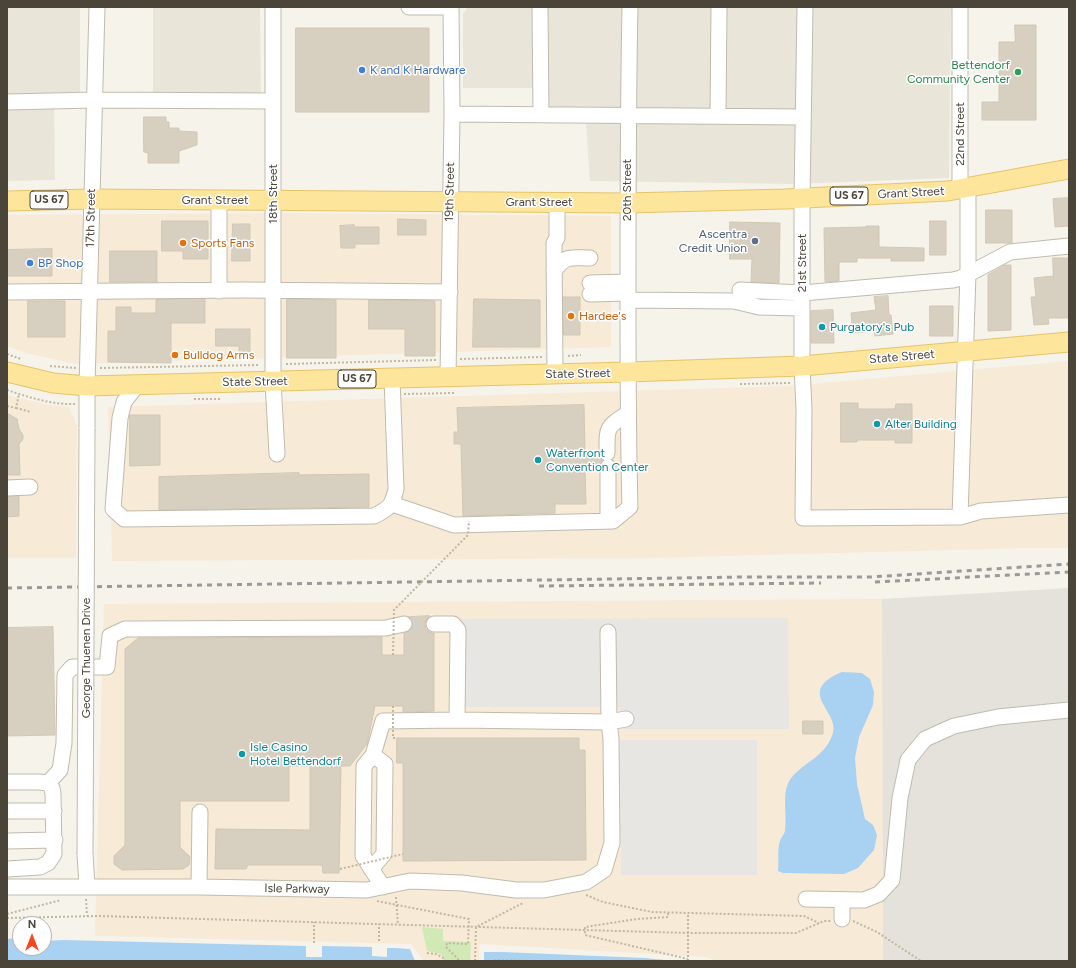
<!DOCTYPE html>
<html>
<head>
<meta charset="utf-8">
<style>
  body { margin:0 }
  #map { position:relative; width:1076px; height:968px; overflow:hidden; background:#f6f3eb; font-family:Figtree,sans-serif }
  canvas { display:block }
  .frame { position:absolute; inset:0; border:8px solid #4a4439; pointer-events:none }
  .north { position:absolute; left:12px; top:916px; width:40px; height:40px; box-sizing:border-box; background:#fff; border:1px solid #b7b4b0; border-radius:50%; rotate:0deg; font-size:11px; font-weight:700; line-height:16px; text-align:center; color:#4a4439 }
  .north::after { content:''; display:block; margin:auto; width:14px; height:18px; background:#fa461e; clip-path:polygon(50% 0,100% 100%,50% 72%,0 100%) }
</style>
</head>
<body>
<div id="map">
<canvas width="1076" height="968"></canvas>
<div class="frame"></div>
<div class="north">N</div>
</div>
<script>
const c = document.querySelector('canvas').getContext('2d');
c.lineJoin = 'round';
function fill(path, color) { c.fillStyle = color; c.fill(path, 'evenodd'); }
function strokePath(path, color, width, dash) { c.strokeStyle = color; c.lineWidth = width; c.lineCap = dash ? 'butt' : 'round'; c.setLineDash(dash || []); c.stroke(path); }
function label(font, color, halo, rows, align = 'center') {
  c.font = font + ' Figtree,sans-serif'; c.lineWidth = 3; c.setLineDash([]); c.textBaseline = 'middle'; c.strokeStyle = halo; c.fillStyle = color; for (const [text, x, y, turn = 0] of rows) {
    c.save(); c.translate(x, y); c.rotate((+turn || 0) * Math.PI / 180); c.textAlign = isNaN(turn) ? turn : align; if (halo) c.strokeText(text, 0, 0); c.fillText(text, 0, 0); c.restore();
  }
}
fill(new Path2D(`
  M7 7H80V95H54L55 180 7 181Z
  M153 7H260L261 95 153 94Z
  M468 7H951L949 178 793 184 590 181 585 109 534 110V88H463V14Z`), '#eae5d9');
fill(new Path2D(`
  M291 213 611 216V347L76 364 26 353 7 346V215Z
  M1069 361V548H1024L651 558 112 561 108 407 789 386Z
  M7 395 48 405 69 407 77 425 76 558H7Z
  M882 599 883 961H422L95 937 104 604Z`), '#f7ead7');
fill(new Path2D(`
  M1069 588V961H883L882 599Z`), '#e5e2dc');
fill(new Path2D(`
  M422 927 443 929V941L471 942 470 961H445L441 954 427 951Z`), '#d0e9b5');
fill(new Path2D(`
  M788 618 789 729H620V707H461V619Z
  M620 740H757V875H621Z`), '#e7e6e2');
fill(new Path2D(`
  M842 672 862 673 870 679 874 692 873 705 859 737 855 758 857 784 865 819 873 825 877 835 874 850 858 868 844 874 783 873 778 871C779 862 777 849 780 841 781 837 785 834 785 830 788 812 780 792 792 777 806 761 826 756 833 733 840 711 794 692 842 672Z
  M20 938V948H44V938L411 946 422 961H7V939Z
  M481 946 711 961H481Z`), '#a9d1f1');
fill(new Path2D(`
  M63 935 411 944 424 961H415L410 949 395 948H387V957L372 956V947L322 946V957H306V946L63 940 44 941V936Z
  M481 944 705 957 712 959 713 961H675L645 958 502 952H484V961H479V946Z`), '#f6f3eb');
const building = new Path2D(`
  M1015 25H1036V120H982V102H999V42H1015Z
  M296 28H429V112H296Z
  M144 117H166V122H169V128H179V131L197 132V145L179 151V163H148V153L144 152Z
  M1069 198V226L1055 227 1053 199Z
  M986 210H1012V243H986Z
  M398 219 426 220V235H398Z
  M162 221H208V259H183V251H162Z
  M930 221H946V255H930Z
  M730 222 780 223 779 283 751 282 752 259H730Z
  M233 224H250V261H232Z
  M354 225V227H379V244H355V248H341L340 226Z
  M866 226H879V247L924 248V261H891V258H857V262H839V281L825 282 824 228 866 227Z
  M52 249V276H7V250Z
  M110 251H157V282H110Z
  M1053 258H1069V318H1048L1049 324 1034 325 1031 297H1036L1034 278 1053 276Z
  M1005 265H1011V330L988 331V275Z
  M888 296 889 315H891L893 334 875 336 874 331 853 333 851 313 876 310 874 297Z
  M563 297H580V335H564Z
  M205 299V323H171V363L108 362V331H116V307H131V313H156V300Z
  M287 299 336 300V358H287Z
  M474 299 540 300V347H473Z
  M369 300 435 301V356H405V329H369Z
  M28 301H65V337H28Z
  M930 306H953V336H930Z
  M833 310 834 343H811V311Z
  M216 329H250V354H239V346H216Z
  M841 403H858V409H895L896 404H912V443H895V440H857V442H841Z
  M584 405 585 453H598L599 457 602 460 599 467H585L586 504H555V513L463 516 461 444H454V432H458L457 408Z
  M7 413 17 419 19 429 23 435V439L19 444 20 475H7Z
  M130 415H160V465L130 466Z
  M299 473V475L369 474V507L159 510V477Z
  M19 496V516L7 517V497Z
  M429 616 426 620 425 624 426 629 429 632 434 633V711L403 712V706H375L367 744 350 766H341L339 873H323L322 865H248L246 869H215L216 829 310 830V766H289V801H180V847L190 857 189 865 183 869 122 870 114 864V856L125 845V649L138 638 382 637V655H404V633L410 631 413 626V622L409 617Z
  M53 627 55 735 7 736V628Z
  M803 721H823V734H803Z
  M397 738H579V750H585L586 860 403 861V763H397Z`);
fill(building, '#d7cfc0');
strokePath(building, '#d2c7b4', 1);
strokePath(new Path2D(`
  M404 624H434`), '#d4d0c7', 15, [15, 8]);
const minor = new Path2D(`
  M273 7V381L277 454
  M409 7H451
  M540 7 541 115
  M805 7 802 199V366L804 409 803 518 960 517 968 274V188
  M7 102 94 100 273 101
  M452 114 803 117
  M718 116 719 7
  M960 189V7
  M219 200V291
  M554 271C566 254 571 258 590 258
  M590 283 628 282
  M740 290 802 293 953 280 961 278 1010 252 1069 246
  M7 292 244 290 450 292
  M590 294 628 293
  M628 300 734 301 759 307 802 308
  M555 374 554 243 557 238V202
  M448 377 452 114 451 7
  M138 384 124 402 120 418 113 509 124 519 374 516C390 508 392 506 396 489L392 378
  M87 429V386L97 7
  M607 453C607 426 606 428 628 413
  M608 467V521
  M7 488 30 487
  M392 504 454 525 613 521 630 507C628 436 628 365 628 295 628 199 628 103 630 7
  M960 517 981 511 1069 505
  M434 624H453L458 630 457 720
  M608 632 609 722 626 719
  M7 782H39L48 783 52 788 53 794 54 854 48 863 40 867 7 869
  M48 783 60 770 64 743 65 675 72 667H107L110 636 125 629 386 628 404 624
  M7 811H54
  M7 841 55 840
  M85 854 87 886
  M371 869 384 854 385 764 373 755
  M7 887H199L367 890 410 881 462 883 516 890H544L586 882 604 870 612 843 611 739 609 722 457 720 383 721 373 755 364 766 363 856 383 887
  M199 887 200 812
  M806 899 864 900 879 894 892 880 900 798 908 760 925 739 954 726 998 717 1069 710
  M842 900V919`);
const major = new Path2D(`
  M7 201 92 199 627 203 785 199 948 191 1069 169
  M7 372 53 383 87 386 628 372 802 366 1069 342`);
strokePath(minor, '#c1bbad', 17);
strokePath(major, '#e5c46a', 21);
strokePath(new Path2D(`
  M7 354 21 359
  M568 356 581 355
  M460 359 542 357
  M286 364 436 360
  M50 366 76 368
  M100 368 260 365
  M740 384 790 383
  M7 390C28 397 52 405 75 404
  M404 394 454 393
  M194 399H220
  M7 406 16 408 19 394
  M16 408 31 412
  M586 895 603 902 652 912 804 916 819 923
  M396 897 398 925
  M86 899 87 916
  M377 901 469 919 468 944 447 943 446 947 458 959V961
  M668 913V917L637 919 585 927V935L688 959
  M7 914 61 900
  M7 918 98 916 688 933H796L824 921H831
  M853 921 877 932 921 961
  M379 941V924
  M314 943V922
  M427 953 436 954 445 959V961
  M475 961 476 927 523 903
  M495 961V960L531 961
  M688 961V913`), '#c3b79f', 2, [2, 2]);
strokePath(minor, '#fff', 15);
strokePath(major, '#fee59c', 19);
strokePath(new Path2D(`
  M875 582 1069 572
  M539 586 821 583
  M7 588 745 577H871L1069 564`), '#999', 3, [5, 5]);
const minorBridge = new Path2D(`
  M85 854 87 429`);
strokePath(minorBridge, '#c1bbad', 17, []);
strokePath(new Path2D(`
  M393 655 394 610 468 535 469 521
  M393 706V738H397
  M340 869 403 854`), '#c3b79f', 2, [2, 2]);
strokePath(minorBridge, '#fff', 15);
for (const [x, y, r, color] of [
  [362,70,4,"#3f7fe0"],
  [1018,72,4,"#2e9e5b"],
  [755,241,4,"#5c6f8a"],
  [183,243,4,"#e8710a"],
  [30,263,4,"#3f7fe0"],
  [571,316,4,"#e8710a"],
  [822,327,4,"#0f9aa8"],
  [175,355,4,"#e8710a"],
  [877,424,4,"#0f9aa8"],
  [538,460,4,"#0f9aa8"],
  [242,754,4,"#0f9aa8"]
]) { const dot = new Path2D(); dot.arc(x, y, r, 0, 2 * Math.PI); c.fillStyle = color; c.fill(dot); strokePath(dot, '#fff', 1.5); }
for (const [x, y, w] of [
  [849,196,38],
  [49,200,38],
  [357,379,38]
]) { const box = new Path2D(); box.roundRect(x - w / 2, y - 9, w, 18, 3); c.fillStyle = '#fff'; c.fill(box); strokePath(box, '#4a4439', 1); }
label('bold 11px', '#4a4439', null, [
  ["US 67",849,196],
  ["US 67",49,200],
  ["US 67",357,379]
]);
label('12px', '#27864d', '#fff', [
  ["Bettendorf",1010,65],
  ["Community Center",1010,79]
], 'right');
label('12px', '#366cbe', '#fff', [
  ["K and K Hardware",370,70],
  ["BP Shop",38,263]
], 'left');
label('12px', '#4a4439', '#fff', [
  ["22nd Street",960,134,-90],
  ["20th Street",627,190,-90],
  ["19th Street",450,192,-89],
  ["Grant Street",911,193,-3],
  ["18th Street",273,194,-90],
  ["Grant Street",215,200],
  ["Grant Street",539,202],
  ["17th Street",91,218,-89],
  ["21st Street",802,263,-90],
  ["State Street",902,357,-5],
  ["State Street",578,374,-1],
  ["State Street",255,382,-1],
  ["George Thuenen Drive",86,658,-90],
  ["Isle Parkway",297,889,1]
]);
label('12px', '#4e5e75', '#fff', [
  ["Ascentra",747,234],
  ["Credit Union",747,248]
], 'right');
label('12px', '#c56008', '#fff', [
  ["Sports Fans",191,243],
  ["Hardee's",579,316],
  ["Bulldog Arms",183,355]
], 'left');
label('12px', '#0d838f', '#fff', [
  ["Purgatory's Pub",830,327],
  ["Alter Building",885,424],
  ["Waterfront",546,453],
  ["Convention Center",546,467],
  ["Isle Casino",250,747],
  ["Hotel Bettendorf",250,761]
], 'left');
</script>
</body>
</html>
